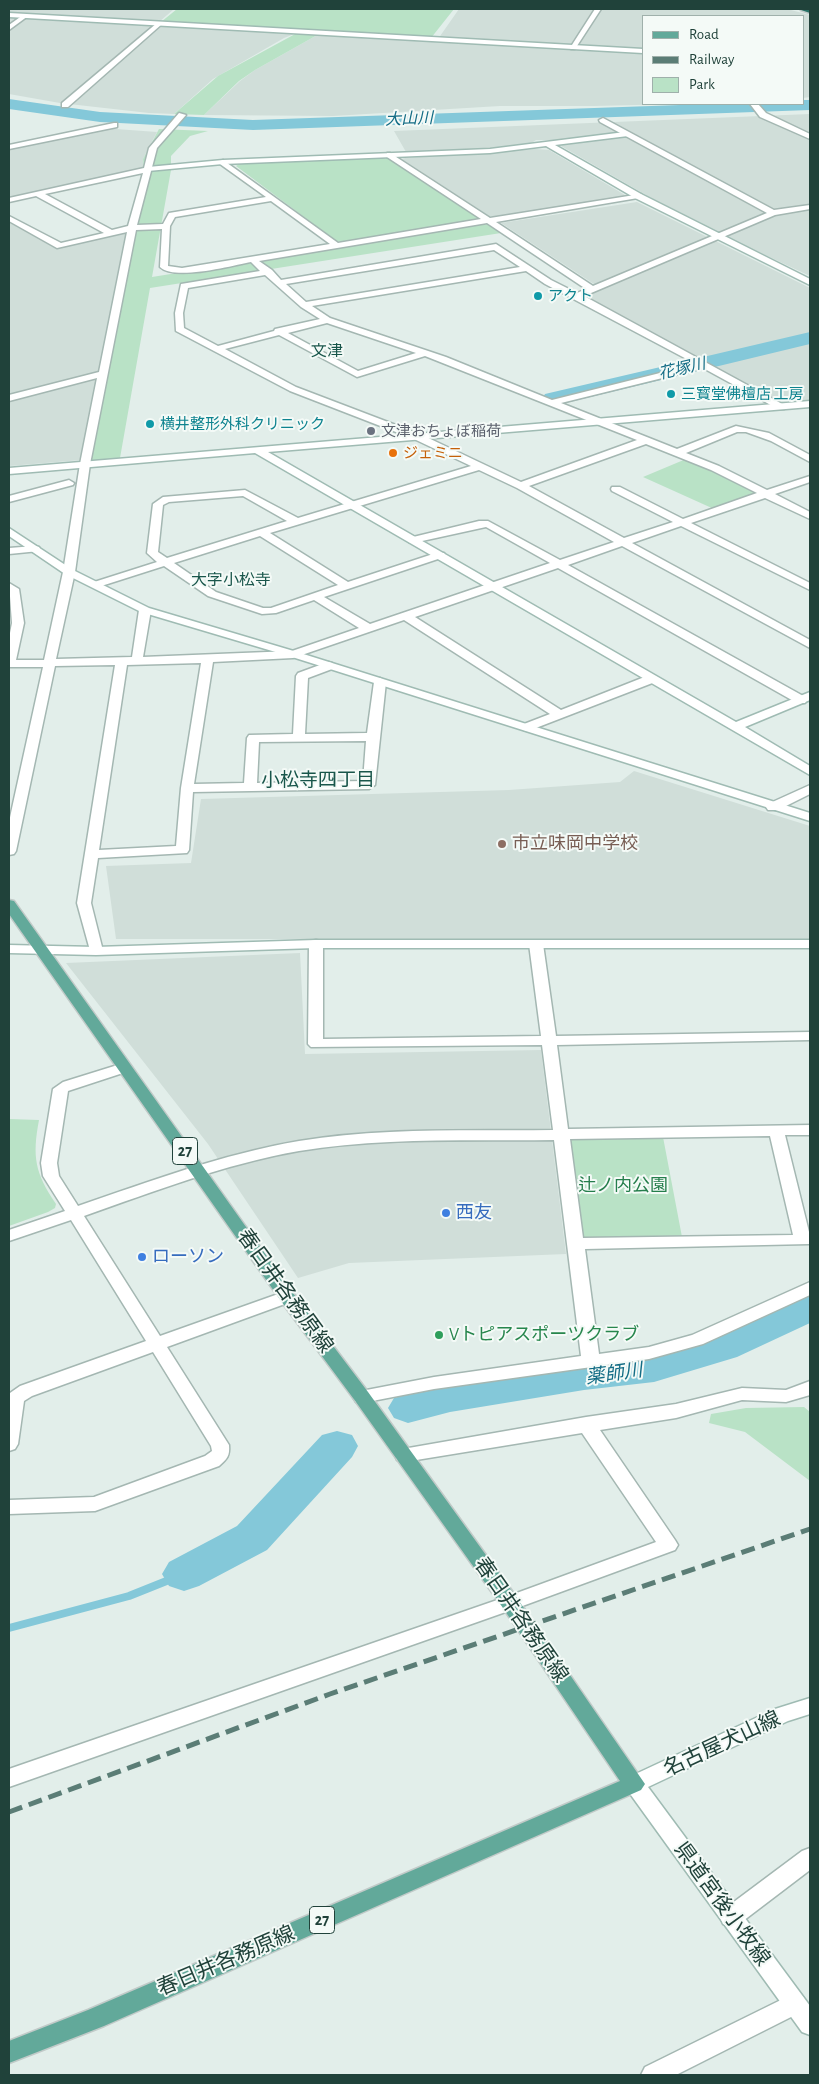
<!DOCTYPE html>
<html>
<head>
<meta charset="utf-8">
<style>
  body { margin:0 }
  #map { position:relative; width:819px; height:2084px; overflow:hidden; background:#e2eeea; font-family:"Alegreya Sans",sans-serif }
  canvas { display:block }
  .frame { position:absolute; inset:0; border:10px solid #20423a; pointer-events:none }
  .legend { position:absolute; left:642px; top:15px; width:162px; height:90px; box-sizing:border-box; background:#f4faf7; border:1px solid #9fb0ab; margin:0; padding:6px 9px; list-style:none; font-size:15px; color:#20423a }
  .legend li { display:flex; align-items:center; gap:10px; height:25px }
  .legend b { width:25px; border:1px solid #9fb0ab }
</style>
</head>
<body>
<div id="map">
<canvas width="819" height="2084"></canvas>
<div class="frame"></div>
<ul class="legend">
<li><b style="height:6px;background:#62a99a"></b>Road</li>
<li><b style="height:6px;background:#5b7d76"></b>Railway</li>
<li><b style="height:14px;background:#b9e2c6"></b>Park</li>
</ul>
</div>
<script>
const c = document.querySelector('canvas').getContext('2d');
c.lineJoin = 'round';
function fill(path, color) { c.fillStyle = color; c.fill(path, 'evenodd'); }
function strokePath(path, color, width, dash) { c.strokeStyle = color; c.lineWidth = width; c.lineCap = dash ? 'butt' : 'round'; c.setLineDash(dash || []); c.stroke(path); }
function label(font, color, halo, rows, align = 'center') {
  c.font = font + ' "Alegreya Sans","Noto Sans JP",sans-serif'; c.lineWidth = 4; c.setLineDash([]); c.textBaseline = 'middle'; c.strokeStyle = halo; c.fillStyle = color; for (const [text, x, y, turn = 0] of rows) {
    c.save(); c.translate(x, y); c.rotate((+turn || 0) * Math.PI / 180); c.textAlign = isNaN(turn) ? turn : align; if (halo) c.strokeText(text, 0, 0); c.fillText(text, 0, 0); c.restore();
  }
}
fill(new Path2D(`
  M9 9H174L159 22 297 33 284 38 213 79 174 114 149 113 60 103 9 94Z
  M459 9H787L810 15V97L803 98V16H643V104H679L594 106H500L333 116 204 115 240 81 255 70 319 34 438 39Z
  M810 114V276L716 232 653 199 561 146 563 144 560 140H536L530 144 481 149 406 152 394 131Z
  M102 128 157 132 143 159V169L9 198V147Z
  M535 149 549 150 625 195 623 197 498 217 489 216 402 159 405 158Z
  M637 202 810 288V400L779 402 585 297 586 294 600 288 501 223Z
  M9 221 55 246 130 230 113 300 81 460 9 466Z
  M634 771 810 826V939H116L106 866 191 863 201 799 509 790 620 782Z
  M300 953 305 1054 541 1050 566 1254 349 1263 298 1278 208 1144 66 963Z`), '#d0ded9');
fill(new Path2D(`
  M177 9H454L431 38 161 22Z
  M297 33 319 34 255 70 239 81 204 115 174 114 218 76Z
  M159 129 208 131 190 136 171 156V170L152 277 483 224 489 225 501 233 150 288 120 458 82 462 113 300 144 173 143 159Z
  M383 158 389 159 479 218 477 221 344 242 336 241 236 166 239 164Z
  M686 459 754 490V495L714 509 643 477Z
  M9 1119 39 1120C32 1157 35 1173 56 1204L55 1208 48 1212 9 1226Z
  M663 1137 682 1237 581 1239 567 1139Z
  M804 1407 810 1412V1481L745 1432 709 1423 711 1414 746 1408Z`), '#b9e2c6');
strokePath(new Path2D(`
  M9 1628 129 1596 184 1574`), '#84c8d9', 8);
fill(new Path2D(`
  M9 99 100 112 253 120 708 104H803V100H810V110L253 130 100 122 9 109Z
  M810 332V344L553 406 545 404 542 399 545 394Z
  M810 1294V1323L737 1357 654 1382 584 1390 450 1412 408 1423 394 1418 388 1408 394 1398 450 1382 584 1362 654 1354 709 1337 796 1298Z
  M337 1431 352 1435 358 1446 352 1457 267 1550 199 1586 184 1591 169 1586 162 1574 169 1562 237 1526 322 1435Z`), '#84c8d9');
const street = new Path2D(`
  M595 9H601L575 49H571L570 48Z
  M23 15 28 16 9 30V25Z
  M157 23 162 24 68 107H62V103Z
  M750 104H758L766 113 810 134V139L760 117Z
  M179 113 186 115 157 148 137 225 163 224 169 213 266 197 220 164 219 162 223 160 338 243 481 219 387 157V153H390L490 218 641 194 642 196 638 198 496 222 593 286 767 213 600 122 599 120 603 118 774 210 810 205V209L775 215 584 296 784 405V409H778L703 368 561 403 677 449 736 426 769 433 810 455V462L771 441 746 432H737L686 453 719 466 767 490 810 476V482L775 494 810 512V519L765 498 691 523 810 583V590L681 526 632 543 810 640V648L622 546 568 565 805 697 807 700 805 703H797L558 568 415 617 561 710 647 676H655L657 679 655 682 528 731 524 730 522 727 524 724 550 714 404 620 293 658 213 662 194 784 244 783 247 738 249 735 293 734 296 676 298 673 328 662 332 663 334 666 332 669 308 678 305 734 367 733 374 682 380 678 386 682 375 785 369 789 193 792 189 850 187 853 98 858 91 903 103 951 101 954H91L77 903 115 665 55 666 16 851 14 854 9 855V822L43 667H9V638L12 623 9 583 19 589 24 623 16 660H44L63 572 80 464 97 378 9 401V395L99 372 127 232 57 248 9 221V216L61 243 104 233 36 196 9 202V198L144 168 149 148ZM143 173 128 226 112 230 45 194ZM271 201 330 244 182 268 168 266 170 226 175 217ZM487 223 586 289 577 293 551 280 496 244 281 280 272 270 259 261ZM162 229 160 267C174 281 231 266 251 262L260 271 181 284 175 313 176 331 290 391 414 439 471 466 298 518 245 490 163 497 153 504 147 553 157 562 91 583 89 585 95 588 164 566 208 596 262 614 276 613 314 600 359 628 292 651 143 657 151 610 145 607 139 610 132 657 56 659 75 572 90 464 136 230ZM494 250 520 267 306 302 286 284ZM526 271 545 284 696 364 552 400 446 357 330 318 312 306ZM265 275 301 307 320 319 275 329 274 331 218 346 184 328 183 313 188 288ZM327 323 416 353 358 371 288 333ZM279 335 357 377 425 356 637 440 521 482 422 435 296 387 225 349ZM646 444 711 470 757 493 683 519 620 487H612L611 489 612 491 673 522 624 538 529 486ZM479 470 517 488 614 542 560 560 488 521H479L409 538 408 540 409 542 413 543 486 527 550 563 370 624 324 597 444 557 445 555 444 553H436L348 582 270 533ZM243 496 287 521 167 558 158 552 163 505 169 502ZM260 536 338 585 271 608H263L216 592 174 563ZM201 663 181 788 176 846 99 850 127 665ZM366 741 363 781 257 783 259 742Z
  M114 123H117V127L9 149V145Z
  M69 480 74 483 73 485 9 502V496Z
  M35 546 39 547 40 549 39 551 9 554V548Z
  M810 785V794L778 810H768L766 807 768 804Z
  M316 940 321 941 323 944V1039L541 1036 529 944 531 941H541L543 944 556 1036 810 1032V1040L557 1045 568 1129 810 1125V1135H785L810 1236 809 1244 585 1249 599 1354 649 1347 692 1335 810 1282V1295L703 1344 649 1359 434 1389 362 1403 356 1402 353 1397 356 1392 434 1377 581 1356 554 1140C470 1141 382 1137 299 1151 225 1164 155 1191 84 1216L160 1336 281 1293 287 1291 293 1293 296 1297 293 1301 167 1347 229 1445C230 1456 227 1459 219 1466L95 1511 9 1514V1500L94 1497 205 1456 212 1451 211 1446 153 1352 32 1396 24 1401 18 1444 15 1449 9 1451 10 1393 20 1386 146 1341 71 1220 9 1241V1230L65 1211 43 1176 41 1163 53 1089 63 1082 124 1063 129 1065 132 1068 129 1071 68 1091 57 1163 59 1176 78 1206C151 1181 223 1154 299 1141 382 1127 469 1131 553 1130L542 1045 311 1047 308 1044 309 944 311 941ZM770 1136 793 1235 583 1238 570 1139Z
  M810 1381V1395L786 1402 742 1400 676 1418 600 1430 675 1540 678 1545 675 1550 517 1608 9 1787V1769L503 1598 656 1542 582 1433 404 1462 397 1460 395 1455 397 1450 586 1417 676 1404 742 1388 786 1390Z
  M810 1848V1870L739 1924 731 1927 723 1924 720 1917 723 1910 802 1851Z
  M795 1993 803 1997 806 2004 803 2011 676 2075H641L645 2067Z`);
const secondary = new Path2D(`
  M9 13 643 49V53L9 17Z
  M625 132 629 134 628 136 555 145 641 194 810 279V285L635 198 546 146 490 153 223 164 148 171 144 169 148 167 223 160 490 149Z
  M810 401V407L268 452 736 722 810 692V700L745 727 810 766V775L255 453 9 474V468Z
  M9 528 73 570 149 608 297 652 810 813V821L289 656 141 612 65 574 9 536Z
  M316 940H810V948H316L96 955 9 953V945L96 947Z
  M810 1698V1714L788 1721 648 1787 810 2006V2035L802 2032 623 1784 627 1778 775 1709Z`);
const primary = new Path2D(`
  M9 900 14 901 293 1293 368 1392 517 1598 645 1784 641 1790 104 2026 9 2063V2041L88 2010 620 1781 503 1608 356 1402 281 1301 9 914Z`);
const highway = new Path2D(`
  M800 9H810V13L801 10Z`);
strokePath(street, '#a4b7b2', 3);
strokePath(secondary, '#9fbbb3', 3);
strokePath(primary, '#c1cac8', 3);
strokePath(highway, '#c1cac8', 3);
fill(street, '#fff');
fill(secondary, '#fff');
fill(primary, '#62a99a');
fill(highway, '#287266');
strokePath(new Path2D(`
  M9 1812 330 1694 810 1529`), '#5b7d76', 5, [14, 7]);
for (const [x, y, r, color] of [
  [538,296,5,"#0f9aa8"],
  [671,394,5,"#0f9aa8"],
  [150,424,5,"#0f9aa8"],
  [371,431,5,"#6b7280"],
  [393,453,5,"#e8710a"],
  [502,844,5,"#8d6e63"],
  [446,1213,5,"#3f7fe0"],
  [142,1257,5,"#3f7fe0"],
  [439,1335,5,"#2e9e5b"]
]) { const dot = new Path2D(); dot.arc(x, y, r, 0, 2 * Math.PI); c.fillStyle = color; c.fill(dot); strokePath(dot, '#f4faf7', 2); }
label('15px', '#0d838f', '#f4faf7', [
  ["アクト",548,296],
  ["三寳堂佛檀店 工房",681,394],
  ["横井整形外科クリニック",160,424]
], 'left');
label('15px', '#5b616d', '#f4faf7', [
  ["文津おちょぼ稲荷",381,431]
], 'left');
label('15px', '#c56008', '#f4faf7', [
  ["ジェミニ",403,453]
], 'left');
label('italic 16px', '#136c85', '#f4faf7', [
  ["大山川",409,119,-2],
  ["花塚川",682,369,-13]
]);
label('16px', '#19564b', '#f4faf7', [
  ["文津",327,351],
  ["大字小松寺",231,580]
]);
for (const [x, y, w] of [
  [185,1151,25],
  [322,1920,25]
]) { const box = new Path2D(); box.roundRect(x - w / 2, y - 13.5, w, 27, 4); c.fillStyle = '#f4faf7'; c.fill(box); strokePath(box, '#20423a', 1); }
label('bold 16px', '#20423a', null, [
  ["27",185,1151],
  ["27",322,1920]
]);
label('18px', '#785e54', '#f4faf7', [
  ["市立味岡中学校",512,844]
], 'left');
label('18px', '#257e4c', '#f4faf7', [
  ["辻ノ内公園",623,1186]
]);
label('18px', '#366cbe', '#f4faf7', [
  ["西友",456,1213],
  ["ローソン",152,1257]
], 'left');
label('18px', '#27864d', '#f4faf7', [
  ["Vトピアスポーツクラブ",449,1335]
], 'left');
label('19px', '#19564b', '#f4faf7', [
  ["小松寺四丁目",318,780]
]);
label('italic 19px', '#136c85', '#f4faf7', [
  ["薬師川",614,1374,-8]
]);
label('21px', '#20423a', '#f4faf7', [
  ["春日井各務原線",285,1291,54],
  ["春日井各務原線",521,1620,55],
  ["名古屋犬山線",722,1744,-25],
  ["県道宮後小牧線",722,1904,54],
  ["春日井各務原線",226,1961,-23]
]);
</script>
</body>
</html>
